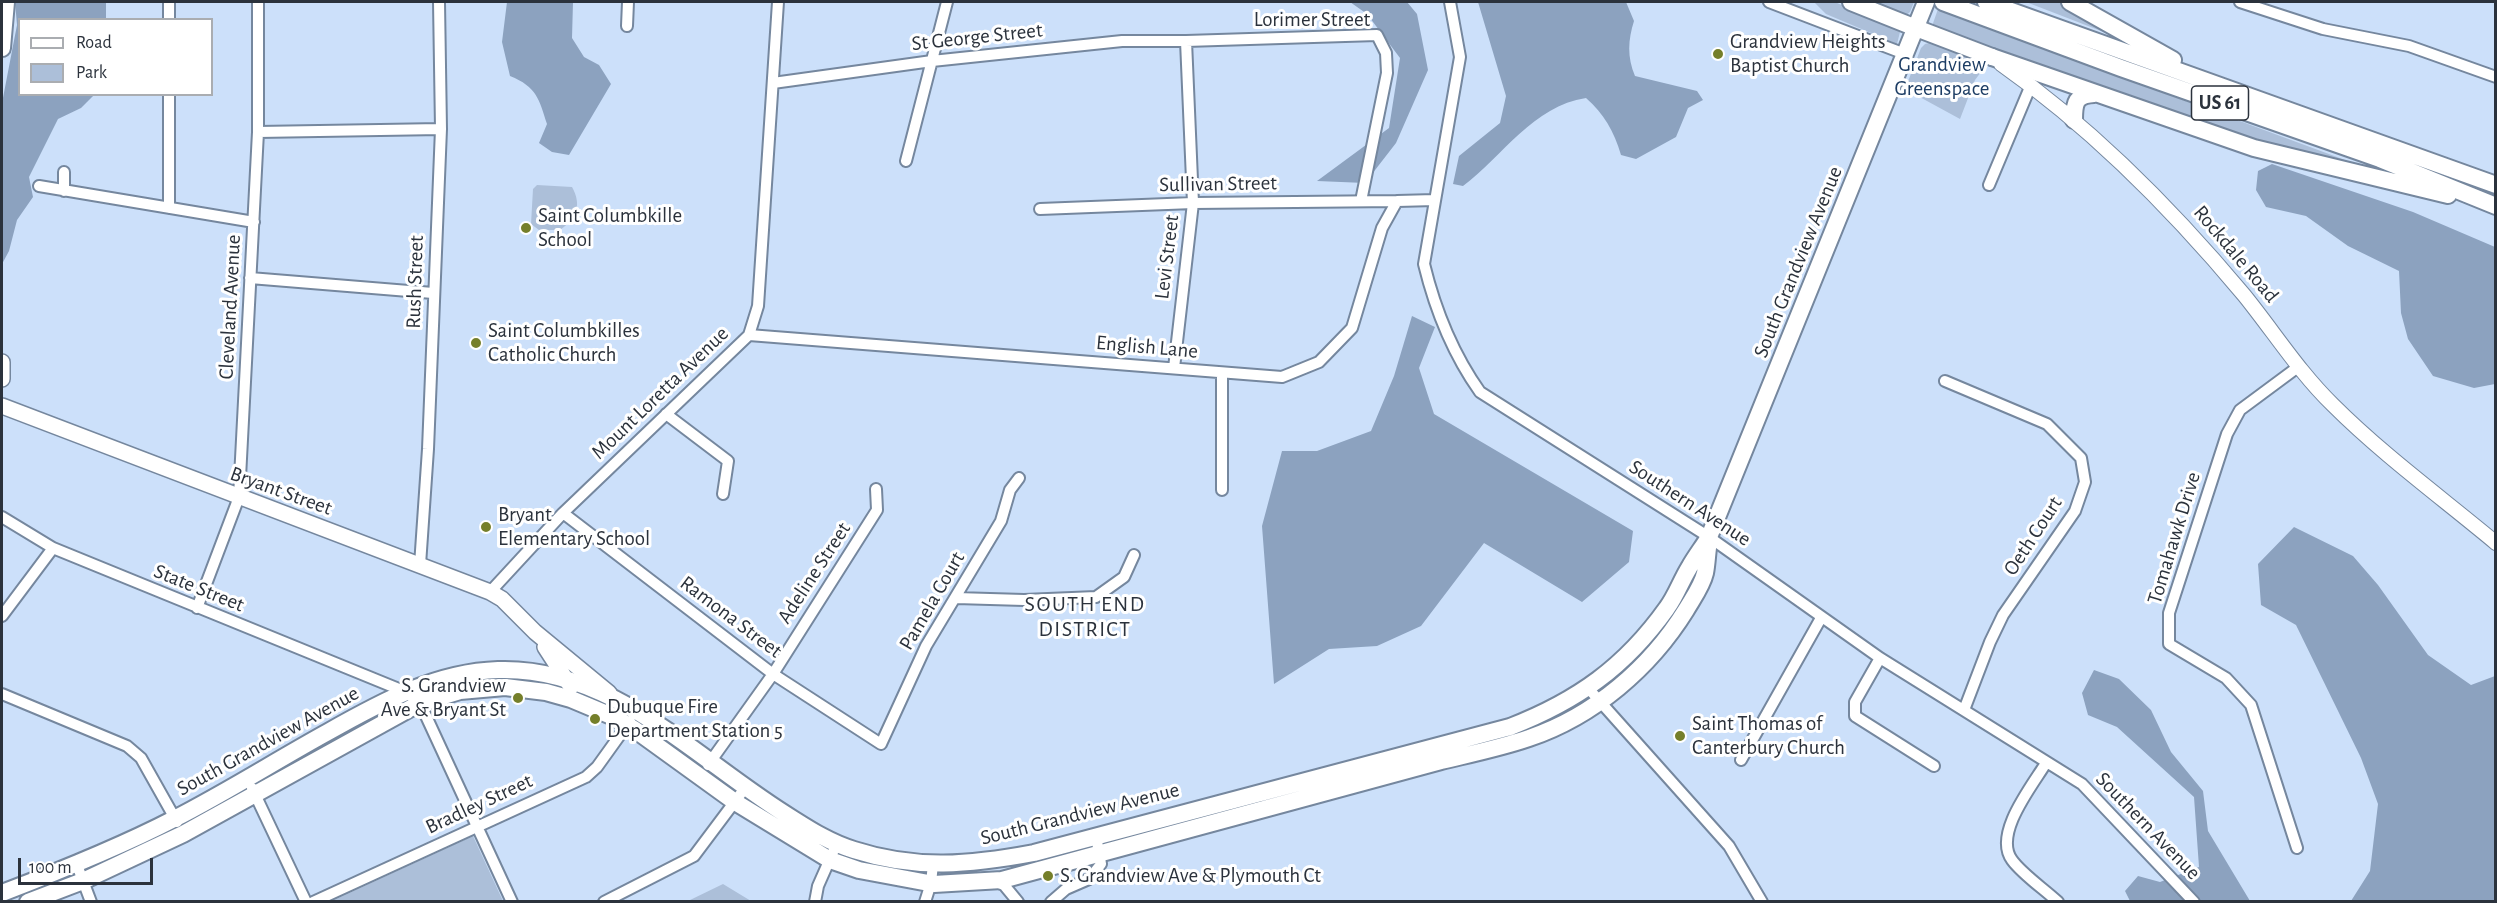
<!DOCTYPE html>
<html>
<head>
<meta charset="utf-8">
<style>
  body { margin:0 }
  #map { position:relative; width:2497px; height:903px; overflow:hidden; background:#cce0fa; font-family:"Alegreya Sans",sans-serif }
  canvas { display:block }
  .frame { position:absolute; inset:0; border:3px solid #2b323c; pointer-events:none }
  .legend { position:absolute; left:18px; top:18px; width:195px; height:78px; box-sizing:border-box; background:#fff; border:2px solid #aaadb1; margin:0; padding:8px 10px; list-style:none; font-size:18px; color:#2b323c }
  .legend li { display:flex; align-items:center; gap:12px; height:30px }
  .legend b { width:30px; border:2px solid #aaadb1 }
  .scale { position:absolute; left:18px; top:858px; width:135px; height:27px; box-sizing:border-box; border:3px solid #2b323c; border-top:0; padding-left:8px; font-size:18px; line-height:21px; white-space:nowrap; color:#2b323c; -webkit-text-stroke:4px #fff; paint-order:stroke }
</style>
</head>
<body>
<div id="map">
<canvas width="2497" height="903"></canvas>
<div class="frame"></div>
<ul class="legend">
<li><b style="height:8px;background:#fff"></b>Road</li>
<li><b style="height:16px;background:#acbfd9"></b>Park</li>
</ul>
<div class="scale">100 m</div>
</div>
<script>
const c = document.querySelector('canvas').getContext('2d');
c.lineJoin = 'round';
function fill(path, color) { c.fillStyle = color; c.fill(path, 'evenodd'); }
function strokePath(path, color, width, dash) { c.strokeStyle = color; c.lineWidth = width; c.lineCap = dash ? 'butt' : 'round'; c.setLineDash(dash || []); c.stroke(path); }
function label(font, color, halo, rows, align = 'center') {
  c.font = font + ' "Alegreya Sans",sans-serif'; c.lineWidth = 6; c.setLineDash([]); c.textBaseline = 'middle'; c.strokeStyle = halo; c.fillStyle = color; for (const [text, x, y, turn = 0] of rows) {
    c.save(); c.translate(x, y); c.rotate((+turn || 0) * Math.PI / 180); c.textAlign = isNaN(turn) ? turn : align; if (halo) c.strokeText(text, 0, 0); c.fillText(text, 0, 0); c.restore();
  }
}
fill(new Path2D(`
  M1814 2H1835L1900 32 1897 44 1826 14Z
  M1865 2H1914L1910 12 1903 18Z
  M2026 2H2058L2073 9 2114 36Z
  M1938 9 2407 183 2253 142 1931 29Z
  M1933 42 1987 64 1975 80 1960 119 1905 89 1921 48 1925 44Z
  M537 185 572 187C582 205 577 218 560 230H539L531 224 533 189Z
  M391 703H402L265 780 262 779Z
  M473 836 503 901H332Z
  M723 884 751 901H688Z`), '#acbfd9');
fill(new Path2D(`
  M15 2H106V19L20 20V94L94 95 81 108 58 119 29 177 33 197 17 220 9 251 2 264V103L17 25Z
  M507 2H573L572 38 584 57 599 65 611 84 569 155 552 152 539 143 547 124C539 99 537 87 510 76L502 42Z
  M1350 2H1407L1417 14 1428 70 1396 143 1365 183 1317 181 1389 128 1400 58 1367 14Z
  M1478 2H1626L1634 21C1628 40 1627 57 1635 76L1697 91 1703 100 1688 108 1676 137 1636 159 1621 155C1614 131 1604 114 1586 98 1533 106 1503 156 1463 186L1453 184 1459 156 1500 123 1506 96Z
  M2272 164 2413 212 2495 247V384L2474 388 2433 376 2408 339 2401 313 2399 271 2348 246 2306 216 2266 207 2256 190 2258 171Z
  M1412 316 1435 327 1419 368 1434 414 1633 531 1629 562 1582 602 1484 543 1421 626 1377 646 1329 649 1274 684 1262 526 1282 451H1317L1371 431 1394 376Z
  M2294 527 2353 556 2378 585 2428 655 2471 685 2495 676V901H2351L2370 871 2378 804 2361 758 2296 625 2261 605 2258 564Z
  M2094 670 2119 679 2151 710 2171 752 2203 791 2208 831 2250 901H2130L2125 891 2138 876 2160 882 2199 867 2194 797 2117 727 2088 715 2082 693Z`), '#8ca2bf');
const minor = new Path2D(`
  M169 2V20
  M1450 2 1460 57 1424 264C1435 309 1453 354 1480 392L1709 537 1880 658 2082 784 2194 902
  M1769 2 1905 54
  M2240 2 2323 29 2409 46 2496 77
  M627 26 628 2
  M773 83 932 61 1122 41H1186L1377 35 1386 53 1387 73 1361 201
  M169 94V208
  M258 132 441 129
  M906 161 947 2
  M64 172V191
  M1989 185 2031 85
  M39 186 254 222
  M1040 209 1193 203 1397 201
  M250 278 433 293
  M749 335 1282 377 1319 362 1352 328 1382 228 1397 201 1435 200
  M1174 368 1193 203 1186 41
  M1945 381 2047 424 2081 458 2085 482 2075 511 2003 615 1990 642 1964 710
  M666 414 728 461 723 494
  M1222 490V373
  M563 513 773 674 881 744 926 646 1001 521 1010 490 1019 478
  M2 517 53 548 406 692 420 703 512 902
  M420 565 428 449 441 129 439 2
  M490 592 563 513 749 335 758 306 778 2
  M956 598 1024 600 1096 597 1124 577 1134 555
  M197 608 239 497 258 132V2
  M2 616 53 548
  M1880 658 1855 702V716L1934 766
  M1588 688 1729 846 1762 902
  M2 694 127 746 141 758 177 822
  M1741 760 1821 618
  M2046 763C2032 786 1993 834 2012 860 2022 874 2044 889 2058 902
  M708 765 773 674 877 510 876 489
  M252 788 306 902
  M2297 848 2251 705 2226 678 2169 644V613L2227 434 2240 410 2298 367
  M77 865 91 902
  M994 881 1004 885 1018 902
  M313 902 586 777 597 767 630 721
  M604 902 694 856 745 788
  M815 902 818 886 837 843
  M925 902 931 883 933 864
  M1051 902 1066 889 1089 879 1101 864 1096 836`);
const tertiary = new Path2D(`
  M2001 64C2092 128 2173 210 2244 295 2274 332 2299 372 2333 405 2382 454 2442 498 2496 543`);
const secondary = new Path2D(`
  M2 362V379
  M2 406 490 592 502 599 535 632 609 693
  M545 647 571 687`);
const primary = new Path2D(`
  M1916 28 1992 57
  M2 893C60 871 118 848 174 819 227 792 277 760 328 732 381 702 436 672 498 670 614 666 700 763 793 819 812 831 831 843 854 850 916 870 970 865 1034 853L1510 727C1577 701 1625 667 1667 608 1676 596 1681 581 1689 568 1695 557 1703 547 1709 537L1926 2
  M28 902 83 881 183 834 420 703 460 691 505 687 546 692 571 699 614 717 634 729 735 802 830 860 859 870 934 884 1002 880 1441 761C1470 754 1500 748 1529 738 1594 716 1650 668 1686 610 1693 598 1702 586 1705 573 1707 563 1707 552 1709 541`);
const trunk = new Path2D(`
  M1851 2 1916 28
  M1943 2 2121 68 2380 159 2496 206
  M1986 2 2496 185
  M2070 2 2173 60
  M2 48 6 2
  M1992 57 2254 148 2448 195
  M2074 120C2074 102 2076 95 2094 94`);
strokePath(minor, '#75879e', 14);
strokePath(tertiary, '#75879e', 16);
strokePath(secondary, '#75879e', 18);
strokePath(primary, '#75879e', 20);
strokePath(trunk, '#75879e', 20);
strokePath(minor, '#fff', 10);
strokePath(tertiary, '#fff', 14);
strokePath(secondary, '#fff', 15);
strokePath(primary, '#fff', 16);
strokePath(trunk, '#fff', 16);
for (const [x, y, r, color] of [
  [1718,54,6,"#757f2a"],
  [526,228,6,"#757f2a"],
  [476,343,6,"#757f2a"],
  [486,527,6,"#757f2a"],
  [518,698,6,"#757f2a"],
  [595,719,6,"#757f2a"],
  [1680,736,6,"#757f2a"],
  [1048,876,6,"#757f2a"]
]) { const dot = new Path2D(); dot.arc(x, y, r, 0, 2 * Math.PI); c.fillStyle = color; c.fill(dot); strokePath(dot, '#fff', 2); }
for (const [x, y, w] of [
  [2220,103,57]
]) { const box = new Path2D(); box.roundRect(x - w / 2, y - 17, w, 34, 4.5); c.fillStyle = '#fff'; c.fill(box); strokePath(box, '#2b323c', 1.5); }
label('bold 20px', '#2b323c', null, [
  ["US 61",2220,103]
]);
label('21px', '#2b323c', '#fff', [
  ["Lorimer Street",1312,20],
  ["St George Street",977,37,-6],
  ["Sullivan Street",1218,184,-1],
  ["Rockdale Road",2236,254,50],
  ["Levi Street",1167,257,-83],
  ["South Grandview Avenue",1798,262,-68],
  ["Rush Street",415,282,-88],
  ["Cleveland Avenue",230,307,-87],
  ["English Lane",1147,347,5],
  ["Mount Loretta Avenue",660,393,-44],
  ["Bryant Street",281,491,20],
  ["Southern Avenue",1690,503,33],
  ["Oeth Court",2033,536,-57],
  ["Tomahawk Drive",2174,538,-73],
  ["Adeline Street",814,573,-57],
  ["State Street",199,588,22],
  ["Pamela Court",932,601,-60],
  ["Ramona Street",731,617,37],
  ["South Grandview Avenue",268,741,-29],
  ["Bradley Street",479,804,-25],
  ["South Grandview Avenue",1080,814,-14],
  ["Southern Avenue",2148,826,46]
]);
label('21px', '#2b323c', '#fff', [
  ["Grandview Heights",1730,42],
  ["Baptist Church",1730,66],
  ["Saint Columbkille",538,216],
  ["School",538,240],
  ["Saint Columbkilles",488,331],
  ["Catholic Church",488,355],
  ["Bryant",498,515],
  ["Elementary School",498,539],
  ["S. Grandview",506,686,"right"],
  ["Ave & Bryant St",506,710,"right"],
  ["Dubuque Fire",607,707],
  ["Department Station 5",607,731],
  ["Saint Thomas of",1692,724],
  ["Canterbury Church",1692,748],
  ["S. Grandview Ave & Plymouth Ct",1060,876]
], 'left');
label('21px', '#1d3d64', '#fff', [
  ["Grandview",1942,65],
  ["Greenspace",1942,89]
]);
c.letterSpacing = '1.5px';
label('22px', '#2b323c', '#fff', [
  ["SOUTH END",1085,604],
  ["DISTRICT",1085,629]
]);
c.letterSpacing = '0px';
</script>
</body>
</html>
